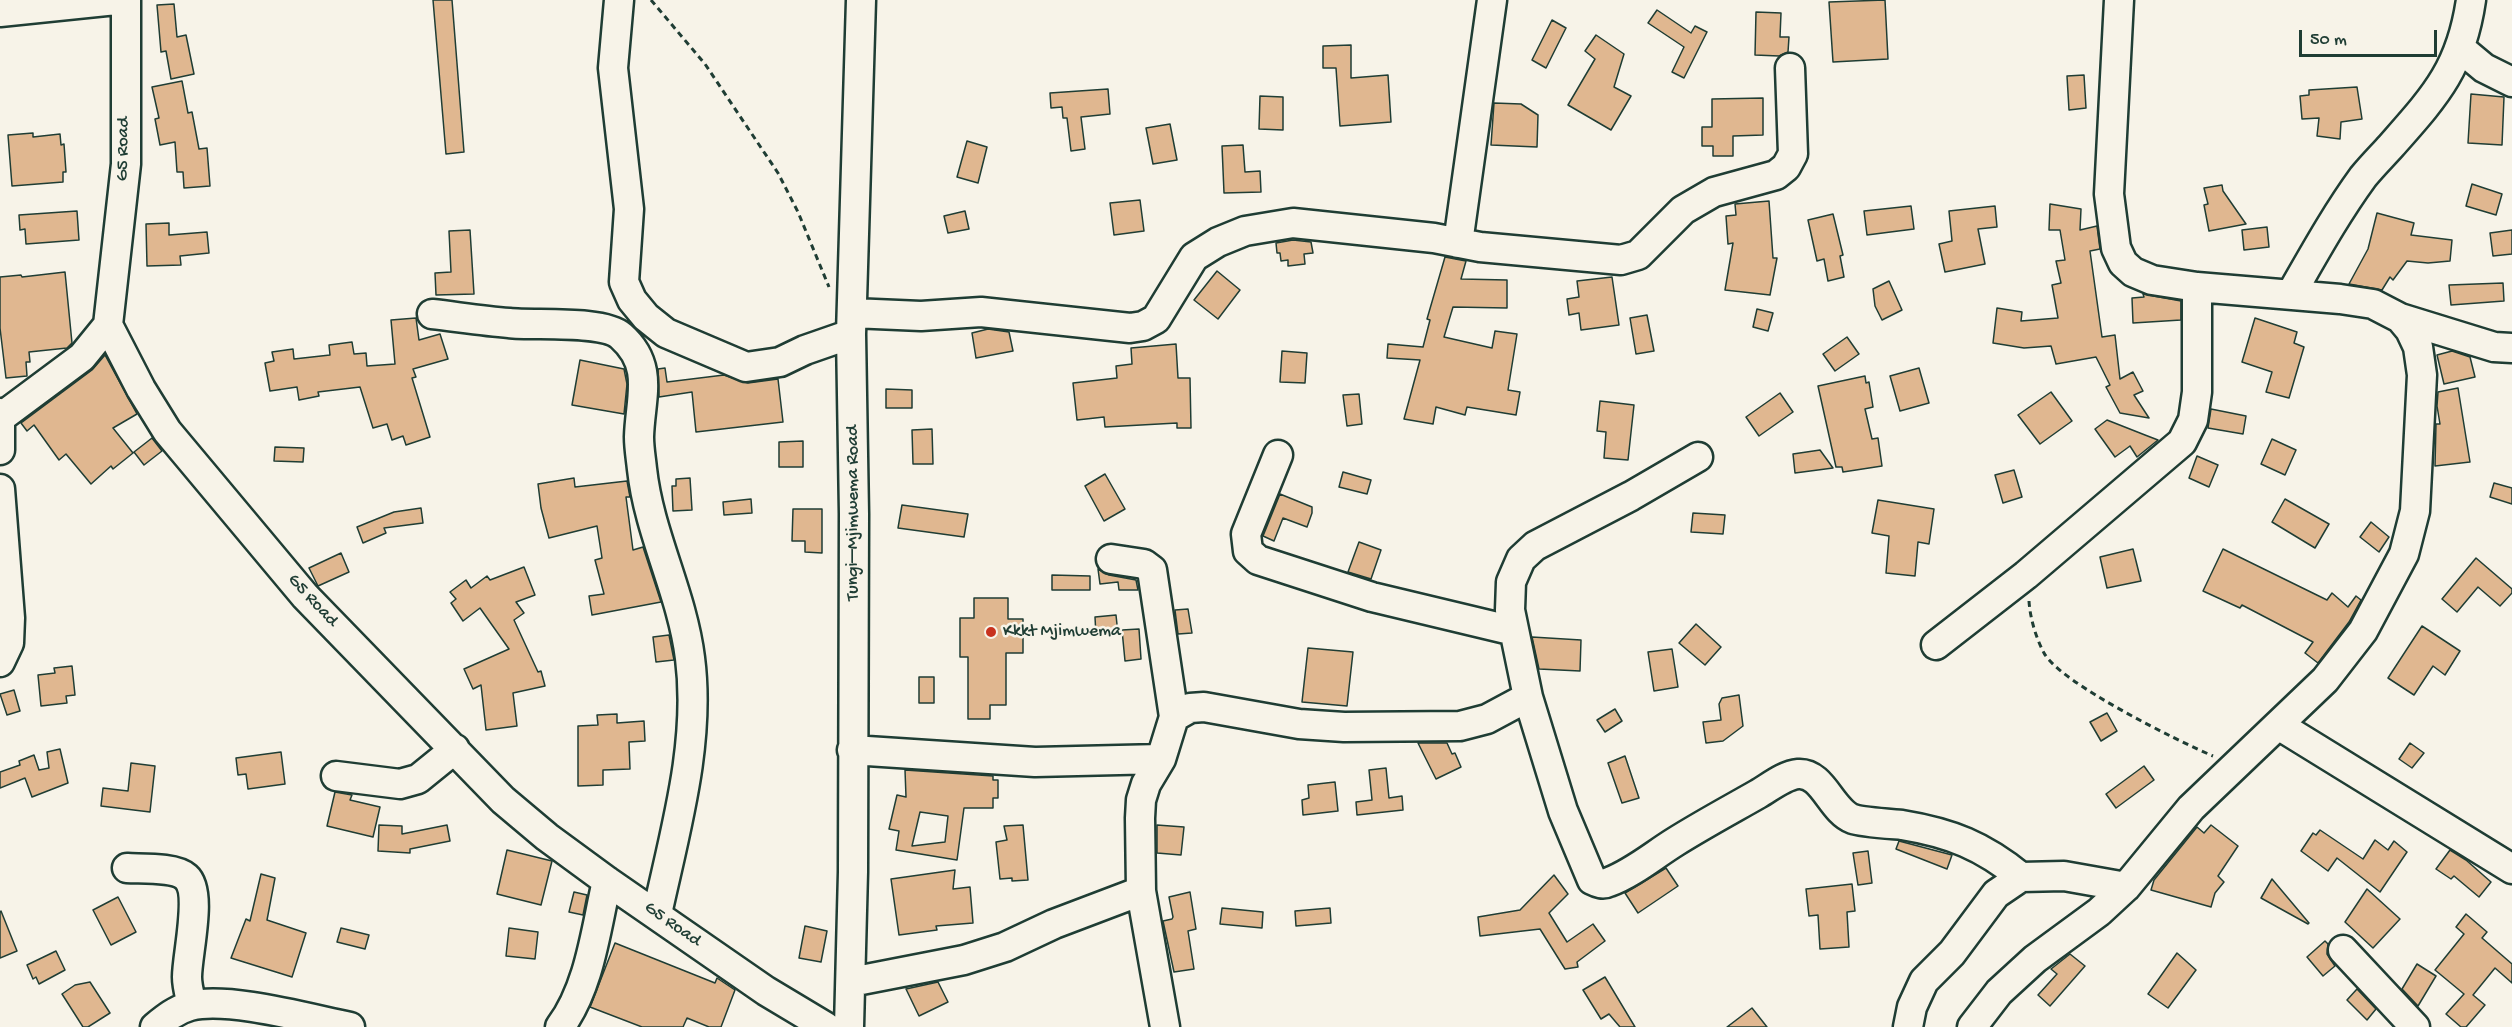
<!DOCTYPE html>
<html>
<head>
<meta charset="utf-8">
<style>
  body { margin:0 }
  #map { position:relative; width:2512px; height:1027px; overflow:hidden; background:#f7f3e8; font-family:"Gochi Hand",sans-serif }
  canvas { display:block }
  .scale { position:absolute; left:2299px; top:30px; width:138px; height:27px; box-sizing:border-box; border:3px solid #1f3d34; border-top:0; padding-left:8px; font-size:18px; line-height:21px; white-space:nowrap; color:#1f3d34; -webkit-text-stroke:4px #f7f3e8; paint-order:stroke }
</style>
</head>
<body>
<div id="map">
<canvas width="2512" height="1027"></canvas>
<div class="scale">50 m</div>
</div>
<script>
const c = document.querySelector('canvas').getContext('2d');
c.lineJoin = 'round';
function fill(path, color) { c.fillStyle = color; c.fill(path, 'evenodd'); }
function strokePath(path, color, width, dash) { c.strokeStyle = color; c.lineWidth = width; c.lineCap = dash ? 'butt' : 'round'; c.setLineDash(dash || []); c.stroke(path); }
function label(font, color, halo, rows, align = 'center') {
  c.font = font + ' "Gochi Hand",sans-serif'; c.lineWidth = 5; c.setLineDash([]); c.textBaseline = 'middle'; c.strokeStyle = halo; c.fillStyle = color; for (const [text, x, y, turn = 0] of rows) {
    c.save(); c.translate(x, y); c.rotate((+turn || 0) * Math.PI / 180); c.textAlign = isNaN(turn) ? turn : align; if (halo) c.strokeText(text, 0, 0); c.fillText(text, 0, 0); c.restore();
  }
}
const building = new Path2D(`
  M433 0H452L464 152 446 154Z
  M1885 0 1888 59 1833 62 1829 2Z
  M174 4 177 37 186 35 194 74 171 79 166 51 161 52 157 5Z
  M1657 10 1691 33 1695 26 1707 32 1684 78 1672 72 1684 47 1648 23Z
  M1756 12 1781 13 1780 37H1789L1788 52 1779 56 1755 55Z
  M1552 20 1566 28 1546 68 1532 60Z
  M1596 35 1624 54 1614 87 1631 96 1611 130 1568 105 1595 59 1585 51Z
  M1351 45V78L1388 75 1391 122 1340 126 1336 68H1323V46Z
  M2084 75 2086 108 2069 110 2067 76Z
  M182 81 188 113 192 112 199 149 207 148 210 186 184 188 183 172H177L175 142 160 145 155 119 159 118 152 87Z
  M2357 87 2362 119 2341 122 2340 139 2317 136 2319 118 2302 119 2300 96 2309 95V90Z
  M1108 89 1110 114 1081 117 1085 149 1071 151 1067 118H1063L1062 107 1051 108 1050 93Z
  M2471 94 2504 97 2502 145 2468 143Z
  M1260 96 1283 97V130L1259 129Z
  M1763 98V135L1733 136V156H1713V146H1702V127H1712V99Z
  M1494 103 1521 104 1538 115 1537 147 1491 145Z
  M1170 124 1177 160 1153 164 1146 128Z
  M33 133V137L60 134 61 145 64 144 66 172H63V182L12 186 8 135Z
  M967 141 987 147 978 183 957 177Z
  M1243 145 1245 172 1260 171 1261 192 1224 193 1222 146Z
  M2472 184 2502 194 2496 215 2466 206Z
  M2222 185 2223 191 2246 224 2209 231 2204 205 2208 204 2204 188Z
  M1140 200 1144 231 1114 235 1110 203Z
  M1769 201 1773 258H1777L1770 295 1725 290 1733 243 1728 244 1726 216 1736 215 1735 204Z
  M2050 204 2081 209 2080 230 2097 226 2100 249 2090 251 2102 337 2115 335 2120 379 2133 372 2143 391 2134 395 2149 418 2120 413 2106 387 2110 385 2096 357 2056 364 2051 346 2024 348 1993 343 1997 308 2022 312 2021 321 2058 318 2052 285 2061 283 2056 261 2065 260 2060 230H2049Z
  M1911 206 1914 229 1867 235 1864 211Z
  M1995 206 1997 227 1978 229 1985 264 1945 272 1939 244 1952 241 1949 211Z
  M77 211 79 240 26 244 25 229 20 230 19 215Z
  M965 211 969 229 948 233 944 216Z
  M2377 213 2414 223 2411 235 2452 240 2450 261 2428 263 2407 261 2393 280 2390 277 2382 290 2349 284 2368 249Z
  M1833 214 1843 255 1840 256 1844 277 1828 281 1824 259 1817 261 1808 220Z
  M169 223V235L207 232 209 253 180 256 181 265 147 266 146 224Z
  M2267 227 2269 247 2244 250 2242 230Z
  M470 230 474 294 436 295 435 273 451 272 449 231Z
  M2512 230V254L2493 256 2490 233Z
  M1293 240 1311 242 1313 253 1304 254 1305 264 1288 266V260L1281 261 1280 253H1277L1276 243Z
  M1445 257 1466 261 1461 279 1507 280V308L1453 307 1444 337 1492 348 1495 331 1517 334 1508 390 1520 392 1516 415 1467 407 1465 415 1436 407 1433 424 1404 419 1420 360 1387 358 1388 344 1423 347 1430 320 1427 319Z
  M1217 271 1240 290 1218 319 1194 300Z
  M65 272 72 343 67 348 29 352 30 362H26L27 376 6 378 0 328V277L21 275 22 277Z
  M1612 277 1619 325 1581 330 1579 313 1569 315 1567 299 1579 297 1577 281Z
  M1889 281 1902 310 1882 320 1875 306 1873 289Z
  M2503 283 2504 301 2451 305 2449 285Z
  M2143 294 2181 301V320L2133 323 2132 298 2144 297Z
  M1757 309 1773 313 1768 331 1753 327Z
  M1647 315 1654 351 1636 354 1630 318Z
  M416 318 419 340 440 334 448 359 413 369 416 377 412 378 430 437 406 445 403 436 392 440 387 424 373 428 360 387 318 392 319 396 299 400 297 387 270 391 265 363 274 361 272 352 293 349 294 359 330 355 329 345 352 342 354 354 366 353 367 366 395 364 391 320Z
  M2255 318 2297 332 2294 343 2304 347 2289 398 2266 392 2272 372 2242 362Z
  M988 329 1009 332 1013 351 976 358 972 333Z
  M1847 337 1859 354 1835 371 1823 354Z
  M1176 344 1178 378H1190L1191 428H1177V423L1105 427 1104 417 1077 420 1073 383 1117 378 1116 366 1132 364 1131 348Z
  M1282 351 1307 353 1305 383 1280 382Z
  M2452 351 2470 357 2475 377 2444 384 2437 355Z
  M105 355 137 414 113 428 133 453 113 469 111 466 91 484 66 454 59 460 34 425 27 431 21 423 92 370Z
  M580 360 624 369 627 384 624 414 572 405Z
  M665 368 667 382 724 375 748 383 778 379 783 422 696 432 692 392 659 397 658 369Z
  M1919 368 1929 403 1900 411 1890 376Z
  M1865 376 1866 383 1869 382 1873 407 1865 409 1872 439 1878 438 1882 466 1843 472 1842 467H1836L1818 386Z
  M2458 388 2470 462 2435 466 2436 424H2440L2437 406 2438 392Z
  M886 389 912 390V408H886Z
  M2051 392 2072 421 2040 444 2018 415Z
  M1780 393 1793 412 1759 436 1746 417Z
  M1359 394 1362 424 1347 426 1343 395Z
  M1600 401 1634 405 1628 460 1604 458 1606 432 1597 431Z
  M2211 409 2246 416 2243 434 2208 428Z
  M2107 420 2145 435 2158 440 2137 457 2130 446 2115 457 2095 429Z
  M932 429 933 464H913L912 430Z
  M152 438 162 451 144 465 134 452Z
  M2272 439 2296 450 2285 475 2261 464Z
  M803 441V467H779V442Z
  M275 447 304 448 303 462 274 461Z
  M1820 450 1833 468 1795 473 1793 454Z
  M2197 456 2218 465 2209 487 2189 478Z
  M2014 470 2022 497 2003 503 1995 475Z
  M1343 472 1371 480 1367 494 1339 487Z
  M1105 474 1125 509 1104 521 1085 486Z
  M574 478 575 487 627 481 630 497H626L633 550 643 547 661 602 592 615 589 596 604 594 595 560 602 558 597 526 549 538 541 508 538 484Z
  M690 478 692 510 673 511 672 486H676V479Z
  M2494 483 2512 488V504L2490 497Z
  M1280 494 1312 507V513L1307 527 1283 518 1274 541 1263 536Z
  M751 499 752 513 724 515 723 502Z
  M2285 499 2329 524 2315 548 2272 522Z
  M1878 500 1934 509 1929 544 1918 542 1915 576 1886 573 1889 536 1872 533Z
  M902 505 968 514 964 537 898 528Z
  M421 508 423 523 384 528 386 533 363 543 357 527 394 512Z
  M793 509H822V553L805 552V541H792Z
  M1693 513 1725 515 1723 534 1691 532Z
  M2371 522 2389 537 2379 552 2360 537Z
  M1359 542 1381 550 1371 579 1348 572Z
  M2133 549 2141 581 2107 588 2100 557Z
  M2223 549 2327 600 2332 593 2348 607 2356 596 2361 600 2349 622 2318 663 2305 653 2313 642 2242 605 2240 608 2203 591Z
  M341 553 349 572 318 586 309 568Z
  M2476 558 2512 589V593L2500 606 2478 587 2457 612 2442 599Z
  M524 567 535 595 516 602 524 613 514 620 538 672 541 671 545 686 513 693 517 726 486 730 481 685 473 689 464 669 509 649 480 608 463 621 451 603 456 599 450 592 466 580 471 588 487 576 490 580Z
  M1098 569 1109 575 1136 580 1138 590H1119L1118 582 1100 584Z
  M1052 575 1090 576V590H1052Z
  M974 598H1008V619H1023V653H1006V705H990V719H968V657H960V618H974Z
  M1188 609 1192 633 1178 634 1175 610Z
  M1116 615 1118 634 1096 636 1095 617Z
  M1696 624 1721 647 1705 665 1679 643Z
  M2422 626 2460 651 2445 675 2433 666 2414 695 2388 678Z
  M1139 629 1141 659 1125 661 1122 630Z
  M669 635 674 660 656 662 653 637Z
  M1532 637 1581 640 1580 671 1539 669Z
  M1308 648 1353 652 1347 706 1302 702Z
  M1672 649 1678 687 1654 691 1648 652Z
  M72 666 75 695 66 696 67 703 41 706 38 675 55 673 54 668Z
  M919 677H934V703H919Z
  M14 690 20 711 7 715 0 694Z
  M1739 695 1743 726 1723 741 1706 743 1703 722 1721 720 1719 704 1722 698Z
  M1615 709 1622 721 1605 732 1597 720Z
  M2107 713 2117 731 2101 741 2090 722Z
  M617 714V723L644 721 645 741 629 742 630 769 603 770V785L578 786V726L598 725 597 715Z
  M1418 743H1447L1452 754 1455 753 1461 767 1436 779Z
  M2410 743 2424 753 2412 768 2399 759Z
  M60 749 68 783 32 797 25 778 0 788V772L20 765 19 761 34 755 39 770 49 768 47 752Z
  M281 752 285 784 248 789 246 774 238 775 236 758Z
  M1625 756 1639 798 1622 803 1608 763Z
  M131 763 155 766 150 812 101 806 103 788 128 791Z
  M2144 766 2154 780 2116 808 2106 794Z
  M1386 768 1389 798 1402 796 1403 810 1357 815 1356 802 1372 800 1369 770Z
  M905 770 993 776V780H998V798H993V808H964L957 860 896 850 899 831 889 829 897 795 906 797ZM920 812 948 816 945 842 912 846Z
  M1335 782 1338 811 1303 815 1302 800 1309 798 1308 785Z
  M335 792 352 795 350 800 380 807 373 837 327 826Z
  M379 825 402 826V834L447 825 450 841 410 849V853L378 851Z
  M1023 825 1028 880 1012 881V878L1000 879 996 842 1007 840 1004 826Z
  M1157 825 1184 827 1181 855 1157 853Z
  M2211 825 2238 846 2218 876 2224 882 2215 893 2211 907 2151 890 2154 880 2197 827 2204 833Z
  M2320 830 2363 859 2375 840 2388 850 2394 841 2407 852 2380 892 2337 858 2328 871 2301 851 2313 833 2316 835Z
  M1899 841 1952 855 1947 869 1896 849Z
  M507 850 552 861 541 905 497 894Z
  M2450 850 2466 860 2491 882 2479 897 2454 876 2451 879 2436 869Z
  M1868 851 1872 883 1858 885 1853 853Z
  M1666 868 1678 886 1638 913 1625 893Z
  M955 870 953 889 970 887 973 923 936 926 937 930 899 935 891 879Z
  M261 874 275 878 267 920 306 933 292 977 231 958 246 919 250 921Z
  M1554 875 1568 894 1549 913 1567 942 1593 924 1605 941 1577 962 1578 967 1565 969 1540 929 1480 936 1478 917 1520 910Z
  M2272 879 2309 923 2308 924 2261 898Z
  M1852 884 1855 911 1847 912 1849 947 1820 949 1818 915 1809 916 1806 889Z
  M2367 889 2400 919 2373 948 2345 922Z
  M574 892 587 895 583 915 569 912Z
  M1190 892 1196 929 1188 931 1194 969 1174 972 1163 921 1172 919 1173 917 1169 897Z
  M118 897 136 932 111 945 93 910Z
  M1222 908 1263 912 1262 928 1220 924Z
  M1330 908 1331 923 1296 926 1295 911Z
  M1 911 17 951 0 958V912Z
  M2466 914 2487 932 2482 938 2512 964V983L2495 968 2473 995 2485 1005 2466 1027H2461L2446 1014 2464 994 2435 970 2464 934 2456 927Z
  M805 926 827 931 821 962 799 958Z
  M341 928 369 935 365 949 337 942Z
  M509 928 538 932 535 959 506 956Z
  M2325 941 2328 944 2327 954 2335 966 2323 976 2307 957Z
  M615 943 715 983 717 978 735 990 721 1027H709L687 1018 683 1027H642L590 1007Z
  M56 951 65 970 39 984 36 977 33 979 27 965Z
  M2177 953 2196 970 2168 1008 2148 994Z
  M2070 954 2085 966 2050 1006 2038 995 2057 974 2051 969Z
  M2417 964 2436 976 2418 1006 2402 989Z
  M1605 977 1635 1027H1620L1609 1014 1601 1019 1583 990Z
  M90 982 110 1013 88 1027H83L62 994 75 985Z
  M938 982 948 1002 919 1016 906 989Z
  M2357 989 2376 1009 2367 1020 2347 1000Z
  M1752 1008 1767 1027H1727Z`);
fill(building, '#e0b790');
strokePath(building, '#1f3d34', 1.5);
const minor = new Path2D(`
  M126 0V164L108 325 141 389 167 431 305 596 503 800 547 837 607 881 766 991 826 1027
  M619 0 613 68 629 209 624 282 632 300 646 317 666 333 746 367 780 362 805 350 851 334
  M0 12 116 0
  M2460 48 2484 68 2512 82
  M1458 243 1492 0
  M2291 294C2314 254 2336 214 2363 177 2372 166 2382 156 2391 146 2435 96 2461 69 2471 0
  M852 313 921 316 981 312 1130 328 1143 326 1156 319 1194 257 1218 242 1245 231 1293 223 1434 238 1480 247 1621 260 1638 255 1683 210 1714 192 1776 175 1786 167 1793 154 1790 68
  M432 314C458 317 483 321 509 323 534 326 603 320 621 336 655 366 640 398 639 437 639 448 641 459 642 469 649 534 682 593 690 658 701 743 675 831 657 914
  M2400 318 2494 347 2512 348
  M0 413V450
  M0 418 82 357 108 325
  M1278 455 1246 534 1248 551 1258 560 1372 597 1514 631
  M1698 457 1631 496 1535 546 1521 559 1511 582 1510 610 1528 697 1563 811 1592 880C1598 883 1603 885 1609 882 1633 873 1654 855 1675 842 1702 825 1730 810 1758 794 1770 787 1785 775 1798 774 1823 772 1831 811 1853 819 1861 822 1891 824 1902 825 1951 833 1983 846 2021 877
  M0 489 10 618 9 643 0 662
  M1111 559 1144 564 1152 570 1174 717
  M1936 645 2026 575 2182 442 2193 420 2197 392V287
  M2280 726 2512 869
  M852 750 1035 762 1161 759
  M336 776 400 784 418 779 455 749
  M127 868C141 869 175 867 186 877 203 892 187 954 187 977 187 987 190 996 192 1005
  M2343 950 2415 1027
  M851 982 964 960 1005 947 1054 924 1141 891
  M155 1027C166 1018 176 1010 190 1006 227 996 310 1019 350 1027
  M560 1027C590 987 596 928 607 881
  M849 1027 853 872 854 514 851 334 861 0
  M1165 1027 1141 891 1140 818 1141 800 1146 784 1161 759 1174 717 1190 708 1204 707 1299 724 1344 727 1460 726 1487 719 1528 697
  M1908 1027 1912 1007 1924 981 1952 953 1996 894 2021 877 2064 876 2126 887
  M1972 1027 1999 992 2035 959 2099 912 2126 887 2191 808 2325 680 2363 631 2404 554 2415 511 2422 375 2418 347 2410 330 2400 318 2373 304 2340 299 2197 287 2152 280 2133 272 2123 263 2116 248 2109 194 2119 0`);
strokePath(minor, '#1f3d34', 33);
strokePath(new Path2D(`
  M651 0 705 64 778 173 798 212 829 287
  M2029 601C2030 618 2036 638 2044 653 2060 683 2178 741 2213 756`), '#1f3d34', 3, [6, 4.5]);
strokePath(minor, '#f7f3e8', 28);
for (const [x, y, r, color] of [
  [991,632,6,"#c8321e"]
]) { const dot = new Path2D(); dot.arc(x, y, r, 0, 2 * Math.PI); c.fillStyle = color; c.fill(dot); strokePath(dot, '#f7f3e8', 2); }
label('18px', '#1f3d34', '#f7f3e8', [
  ["G5 Road",124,149,-89],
  ["Tungi—Mjimwema Road",854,513,-90],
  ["G5 Road",312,601,47],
  ["G5 Road",672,925,35]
]);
label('18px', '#1f3d34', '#f7f3e8', [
  ["Kkkt Mjimwema",1003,632]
], 'left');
</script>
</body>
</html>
